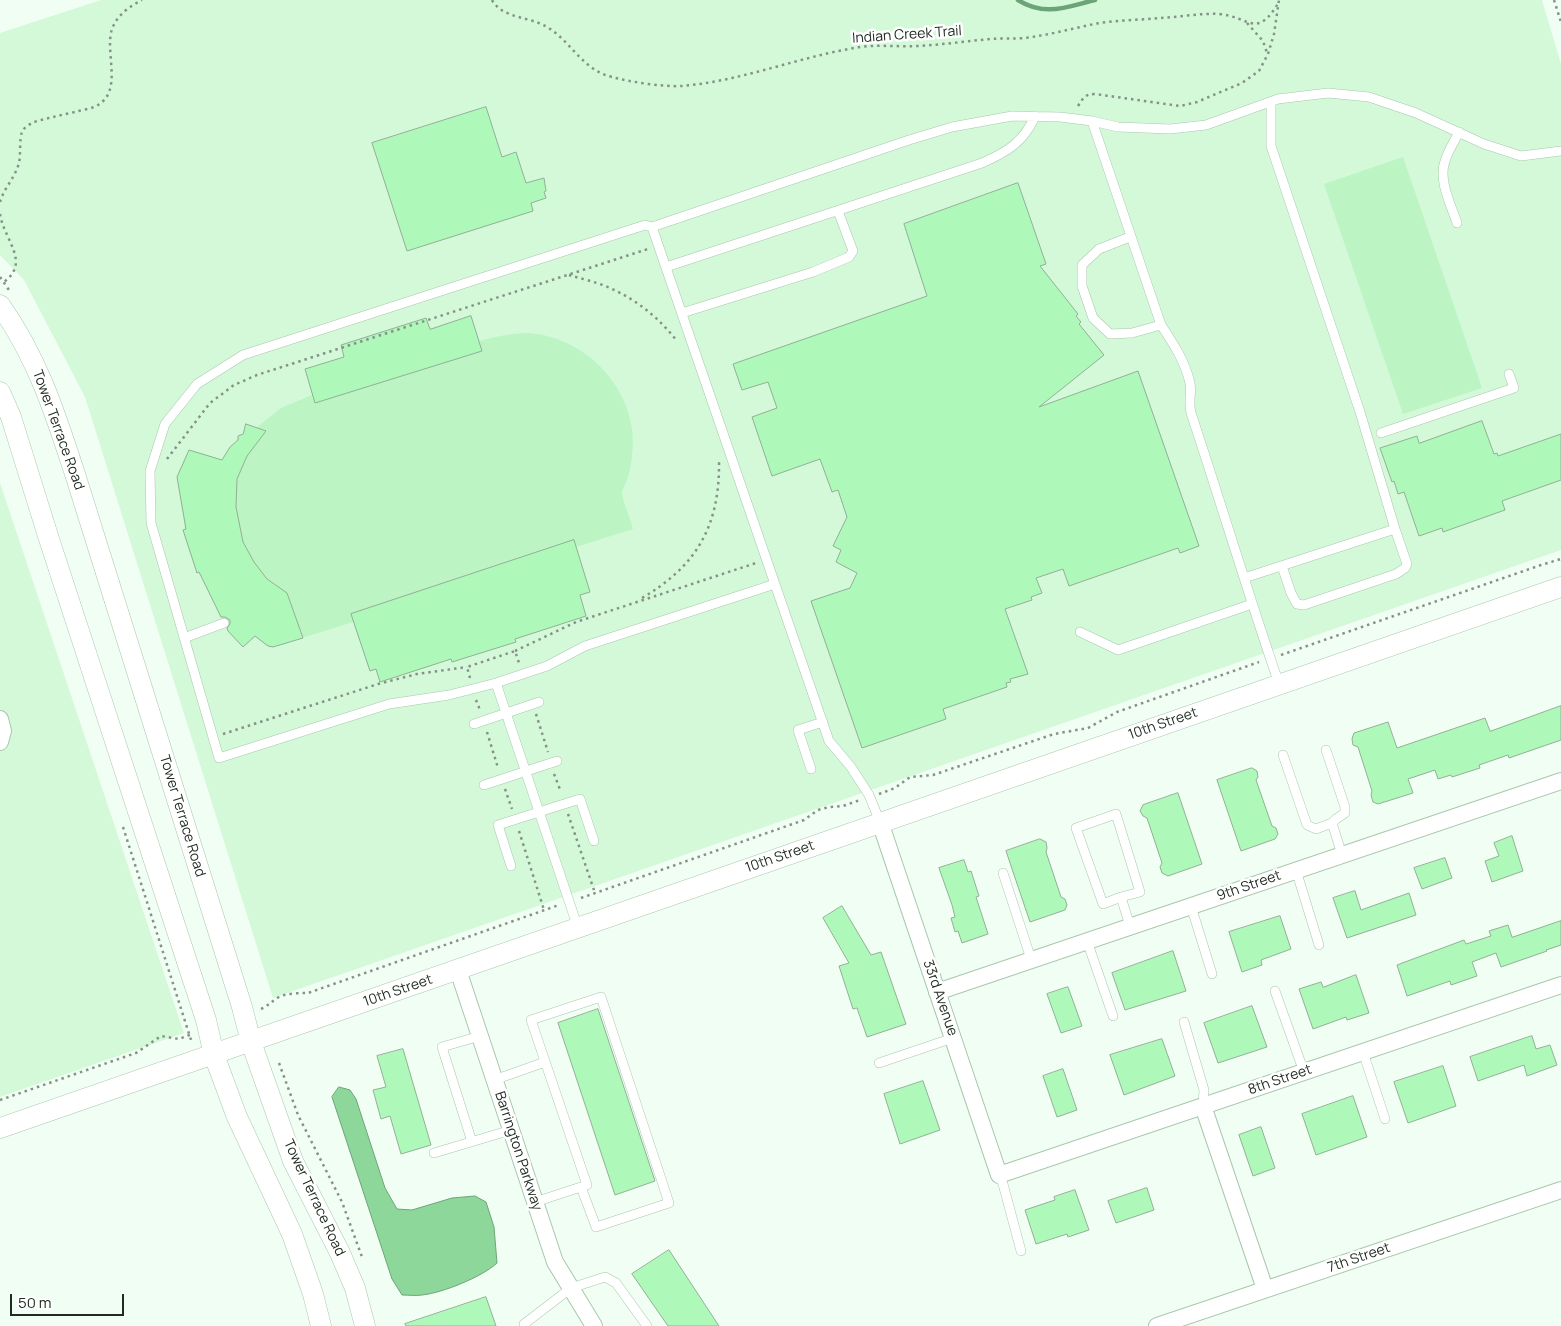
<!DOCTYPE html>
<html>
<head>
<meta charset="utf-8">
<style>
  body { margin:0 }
  #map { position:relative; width:1561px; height:1326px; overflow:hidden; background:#f1fef3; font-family:Manrope,sans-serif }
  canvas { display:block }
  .scale { position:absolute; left:10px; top:1294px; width:114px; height:22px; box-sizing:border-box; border:2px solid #202c22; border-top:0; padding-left:6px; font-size:15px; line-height:18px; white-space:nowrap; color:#202c22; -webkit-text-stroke:4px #fff; paint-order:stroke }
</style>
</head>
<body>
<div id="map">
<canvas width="1561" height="1326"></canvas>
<div class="scale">50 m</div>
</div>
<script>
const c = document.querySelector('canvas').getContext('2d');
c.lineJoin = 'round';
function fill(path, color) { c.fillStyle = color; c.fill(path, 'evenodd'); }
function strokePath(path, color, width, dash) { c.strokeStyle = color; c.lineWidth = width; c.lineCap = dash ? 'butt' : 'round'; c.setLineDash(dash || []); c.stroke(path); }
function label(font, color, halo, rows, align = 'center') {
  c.font = font + ' Manrope,sans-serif'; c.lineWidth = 5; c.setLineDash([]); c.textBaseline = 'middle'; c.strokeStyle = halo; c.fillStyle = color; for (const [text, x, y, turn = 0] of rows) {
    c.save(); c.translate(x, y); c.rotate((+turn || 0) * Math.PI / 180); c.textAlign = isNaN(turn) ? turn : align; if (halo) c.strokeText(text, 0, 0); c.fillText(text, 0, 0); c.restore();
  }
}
fill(new Path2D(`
  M101 0H1542L1561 64V550L273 998 85 397 24 280 0 255V33Z
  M0 483 184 1033 0 1097Z`), '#d4f9d9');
fill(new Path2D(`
  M1403 157 1482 388 1403 414 1324 184Z
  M471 316 479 341C495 337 511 333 528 333 579 336 625 378 632 429 634 446 632 462 628 478 626 482 623 488 622 492 622 500 631 520 633 529L576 547 590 592 580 596 586 616 516 639V642L452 662 451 659 380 682 377 669 370 671 353 622 273 647 267 646 255 636 243 647 228 631 199 572 197 573 183 530 185 529 177 477 189 450 234 464 238 436 243 434 245 427 256 428 281 408 312 395 305 369 344 357 341 345 426 318 430 329Z`), '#bcf4c4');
const water = new Path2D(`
  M339 1087 350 1090 356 1099 385 1188 397 1209 412 1210 452 1198 475 1196 486 1202 494 1227 497 1263C482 1277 442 1293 422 1295 416 1296 409 1295 402 1295L392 1279 332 1097Z`);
fill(water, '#8ed79b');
strokePath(water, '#6da477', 1);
strokePath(new Path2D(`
  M1018 0C1045 17 1066 7 1095 0`), '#6da477', 4.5);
const building = new Path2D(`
  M486 107 502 157 516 152 526 183 544 178 546 191 544 192 546 198 531 203 533 211 407 251 372 143Z
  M1018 183 1046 264 1040 266 1078 314 1076 316 1081 322 1079 324 1104 355 1039 407 1138 371 1199 546 1180 553 1178 548 1069 586 1063 569 1036 578 1042 593 1031 597 1032 600 1005 609 1028 674 1010 679 1011 682 1006 683 1007 687 943 709 946 719 862 748 811 601 850 588 857 573 836 562 841 550 833 546 847 517 838 490 832 492 820 459 772 476 752 417 777 408 768 382 742 390 733 364 927 296 904 224Z
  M471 316 482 351 315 403 305 369 344 357 341 345 426 318 430 329Z
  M1482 421 1494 454 1497 453 1498 456 1561 434V480L1502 501 1505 510 1443 532 1442 528 1419 536 1404 492 1398 494 1394 481 1392 482 1380 448 1417 436 1419 443Z
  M246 424 266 431 247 456 237 479 236 507 243 542 254 562 267 579 287 593 303 638 273 647 268 646 255 636 243 647 228 631 227 628 230 624V620L225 617H221L199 572 197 573 183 530 186 529 177 477 189 450 222 460 230 447 238 440V436L243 434Z
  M574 540 590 592 580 595 586 616 515 639 516 642 452 662 451 659 380 682 376 669 370 671 351 614Z
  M1561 706V740L1509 758 1508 755 1479 765 1480 768 1452 777 1451 775 1438 779 1435 770 1408 779 1413 793 1378 804 1373 802 1371 795 1372 791 1358 747 1353 745 1352 739 1354 733 1388 722 1397 748 1485 718 1490 731Z
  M1252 768 1257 771 1258 777 1256 780 1272 826 1276 828 1278 834 1275 839 1241 851 1217 780Z
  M1178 793 1202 864 1168 876 1162 873 1160 867 1162 863 1147 818 1143 816 1140 811 1143 805Z
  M1512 836 1523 871 1492 882 1485 861 1499 856 1494 843Z
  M1040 839 1046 842 1047 848 1046 852 1061 897 1065 899 1067 905 1065 910 1030 922 1006 851Z
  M1445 858 1452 878 1422 889 1414 868Z
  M964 860 968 872 971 871 979 896 976 897 988 934 962 943 958 931 955 932 951 918 955 917 952 905 939 868Z
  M1355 891 1361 910 1409 893 1416 915 1347 938 1333 898Z
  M842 906 871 955 881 952 906 1024 867 1037 857 1008 853 1009 839 966 849 963 823 918Z
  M1280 916 1291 949 1261 960 1262 965 1242 972 1229 932Z
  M1561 921V945L1546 950 1547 951 1501 967 1496 953 1472 962 1477 976 1451 985 1450 981 1407 996 1397 965 1464 940 1466 944 1491 936 1489 931 1508 925 1512 937Z
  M1173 951 1186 991 1125 1010 1112 973Z
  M1356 975 1369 1013 1347 1020 1346 1017 1313 1029 1299 989 1321 982 1323 987Z
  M1068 987 1082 1026 1061 1033 1047 994Z
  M1252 1006 1267 1047 1218 1063 1204 1023Z
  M598 1009 655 1181 615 1195 558 1023Z
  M1532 1036 1536 1049 1550 1045 1557 1065 1527 1076 1524 1065 1478 1081 1470 1057Z
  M1162 1039 1175 1076 1124 1095 1110 1055Z
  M403 1049 431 1145 401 1154 390 1116 381 1119 373 1090 386 1087 377 1056Z
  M1443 1066 1456 1106 1408 1123 1394 1082Z
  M1063 1069 1077 1110 1057 1117 1043 1076Z
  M923 1081 940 1130 900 1144 884 1094Z
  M1353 1096 1367 1137 1316 1155 1302 1114Z
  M1261 1127 1275 1168 1253 1176 1239 1135Z
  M1147 1188 1154 1210 1116 1223 1108 1201Z
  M1075 1190 1089 1230 1068 1237 1067 1234 1036 1244 1025 1210 1055 1200 1054 1197Z
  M669 1250 719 1326H668L632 1274Z
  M486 1297 496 1326H406L405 1324Z`);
fill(building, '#aef9ba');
strokePath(building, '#92b096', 1);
const service = new Path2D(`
  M1092 121 1161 325C1173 343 1185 361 1190 383 1192 393 1188 402 1191 413 1221 503 1248 594 1279 684
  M1457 223C1451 205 1438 180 1445 161 1448 151 1454 142 1459 132
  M652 227 645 225 243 355 197 384 165 424 150 471 151 523 219 758 389 704 449 695 496 683 547 666 585 646 775 584
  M1130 237 1099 249 1082 265V286L1093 318 1110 334 1132 333 1161 325
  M666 267 982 163C1007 152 1024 142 1035 116
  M682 313 813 272 849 257 853 251 838 211
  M1381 433 1514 388 1509 374
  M1282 566 1291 593 1297 604 1304 605 1396 574 1405 568 1407 564 1395 529
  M1244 578 1395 529 1360 412 1271 146V102
  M1080 632 1118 650 1252 604
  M184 638 224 623
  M496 683 578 928
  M474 724 539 702
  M1326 750 1345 807V813L1336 819 1332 823 1342 855
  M1283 755 1307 825 1316 829 1332 823
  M811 769 798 730 823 722
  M484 785 557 761
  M880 822 869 795 851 767 829 741 652 227 909 140 952 127 1012 116 1060 117 1092 121 1118 127 1170 129 1206 125 1278 99 1328 93 1369 97 1416 113 1484 144 1521 156 1561 151
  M511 866 498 825 580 799 594 841
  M1296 870 1319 945
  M1003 873 1031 959
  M1121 897 1140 892 1116 814 1076 828 1103 904 1121 897 1130 926
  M1191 906 1212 974
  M1087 941 1113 1016
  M1275 991 1304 1072
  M1184 1022 1204 1090 1203 1106
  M1363 1052 1385 1119
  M879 1063 953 1038
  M494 1080 545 1062
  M472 1142 442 1047 480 1036
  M434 1153 511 1130
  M999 1175 1003 1184 1021 1251
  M535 1202 581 1187 587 1185 531 1020 601 997 669 1203 596 1227 581 1187
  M525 1326 524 1324 571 1288 605 1277 616 1283 647 1326`);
const minor = new Path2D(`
  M0 719 3 731 0 742
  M880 822 999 1175 1561 985
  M458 970 555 1262 594 1326
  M937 992 1561 781
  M1203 1106 1265 1289
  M1157 1326 1561 1190`);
const tertiary = new Path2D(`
  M0 305C38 359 55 413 75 474L242 1007 251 1042 293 1161 340 1253 355 1288 365 1326
  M0 392 11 417 49 539 206 1020 214 1055 237 1117 292 1234 313 1294 321 1326
  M0 1128 1561 587`);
strokePath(service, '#a9c7ad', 10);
strokePath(minor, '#a9c7ad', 18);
strokePath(tertiary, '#a9c7ad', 21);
strokePath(new Path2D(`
  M492 0C503 19 529 16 547 27 571 41 582 70 612 77 631 82 662 87 682 86 741 81 796 58 854 48 874 44 895 47 916 46 941 45 966 41 991 39 1002 38 1013 39 1025 38 1048 35 1071 29 1094 24 1116 20 1139 20 1161 18 1180 17 1200 13 1219 14 1251 17 1256 40 1279 2
  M1554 0 1561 22
  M1247 23 1263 41 1267 53
  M1078 106C1083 98 1085 94 1095 94L1180 106 1197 102 1242 83 1259 71 1268 54 1274 34 1279 0
  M0 202C4 188 15 178 19 163 21 154 19 139 22 132 24 127 30 124 34 122 48 118 61 115 75 112 81 110 89 109 94 107 125 94 104 53 112 29 117 15 130 6 142 0
  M0 214C4 240 31 262 4 282
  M569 275C582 279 597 282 610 288 637 300 659 318 677 341
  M0 277 9 290
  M167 459 210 403 234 385 257 375 648 249
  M642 598C697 566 720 525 719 461
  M515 651 576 622 756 563
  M1281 655 1541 565 1561 559
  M470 678 467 667 515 651 519 663
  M476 700 480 710
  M536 714 548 752
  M487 732 498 768
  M223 734 378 684 417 674 467 667
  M554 774 561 792
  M505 789 512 809
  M879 794 895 788 910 777 933 775 1054 734 1088 728 1117 712 1259 662
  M568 814 595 893
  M123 827 192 1043
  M519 831 544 910
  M581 898 804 820 818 810 829 807 843 806 860 800
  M261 1009C268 1006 272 1001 279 997 287 993 299 993 308 993L559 905
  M279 1063 298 1115 342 1202 362 1257
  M0 1100 136 1053 161 1036 179 1039 192 1034`), '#869288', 2.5, [2.5, 4]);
strokePath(service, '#fff', 9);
strokePath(minor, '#fff', 16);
strokePath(tertiary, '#fff', 20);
label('14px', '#202c22', '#fff', [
  ["Indian Creek Trail",907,35,-4],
  ["Tower Terrace Road",58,430,70],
  ["10th Street",1163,724,-19],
  ["Tower Terrace Road",182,816,73],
  ["10th Street",780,857,-19],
  ["9th Street",1249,886,-19],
  ["10th Street",398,991,-19],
  ["33rd Avenue",940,998,71],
  ["8th Street",1280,1080,-19],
  ["Barrington Parkway",518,1151,72],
  ["Tower Terrace Road",314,1198,65],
  ["7th Street",1359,1258,-19]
]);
</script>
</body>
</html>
